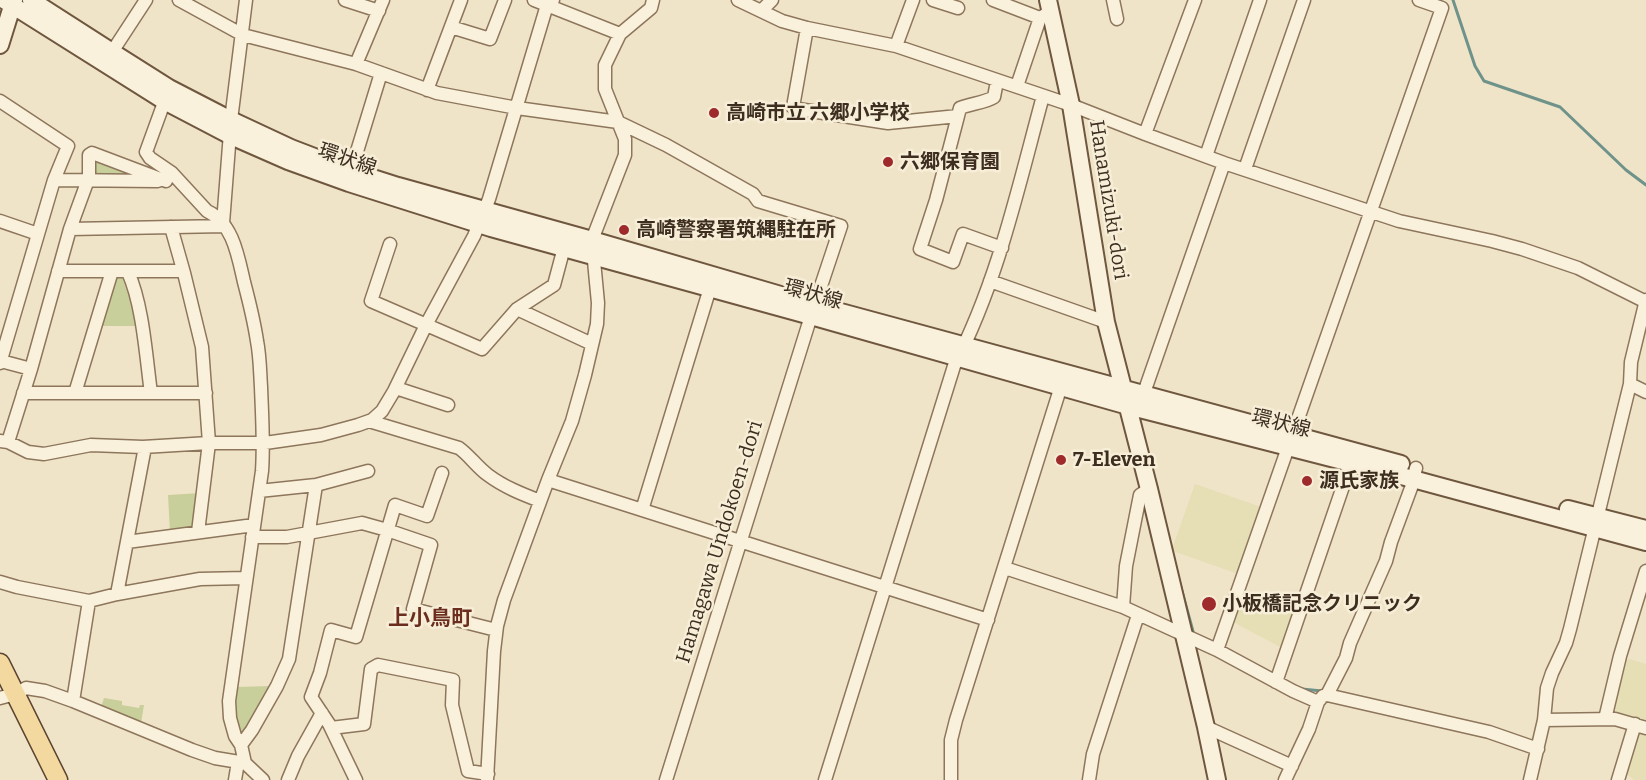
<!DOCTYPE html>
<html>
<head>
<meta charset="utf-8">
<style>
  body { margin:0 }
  canvas { display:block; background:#f0e4c8 }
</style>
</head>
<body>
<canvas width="1646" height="780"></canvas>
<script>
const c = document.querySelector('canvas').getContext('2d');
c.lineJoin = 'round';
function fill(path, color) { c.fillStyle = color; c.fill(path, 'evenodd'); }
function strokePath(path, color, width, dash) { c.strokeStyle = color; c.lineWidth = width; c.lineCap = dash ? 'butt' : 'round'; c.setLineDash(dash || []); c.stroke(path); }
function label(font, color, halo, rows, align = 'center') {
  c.font = font + ' Bitter,"Noto Sans JP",serif'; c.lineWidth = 5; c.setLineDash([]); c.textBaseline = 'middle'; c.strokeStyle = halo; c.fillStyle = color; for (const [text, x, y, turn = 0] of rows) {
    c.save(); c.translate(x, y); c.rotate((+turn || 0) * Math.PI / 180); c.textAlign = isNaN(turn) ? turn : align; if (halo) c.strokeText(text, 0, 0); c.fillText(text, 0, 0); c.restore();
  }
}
fill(new Path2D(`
  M1195 484 1264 508 1241 575 1173 551 1172 549Z
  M1244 589 1298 608 1284 649 1233 622Z
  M1630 659 1646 664V780H1634L1623 771 1638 720 1615 713 1612 706 1624 660Z`), '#e6deb5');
fill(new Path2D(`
  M93 159 148 176 95 178Z
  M115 275H124L128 278 136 326H101Z
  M200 493 196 527 170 533 168 495Z
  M271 686 244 735H239L235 720 234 687Z
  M104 698 122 701V705L139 708 140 705H144L141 723 101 707Z`), '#c9cf9b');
strokePath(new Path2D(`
  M1453 0 1475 66 1484 81 1560 107 1626 170 1646 185
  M1180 584 1194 635
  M1302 689 1322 691`), '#6f938a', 3);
const street = new Path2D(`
  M179 0 243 35 356 64 437 93 517 108 618 122 666 145 753 194 758 201 841 226 811 316 666 780
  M345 0 379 11
  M534 0 620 34
  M738 0 782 21 807 28 896 46 1071 105 1145 134 1224 163 1399 221 1492 241 1522 249 1578 268 1646 302
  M933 0 958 8
  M993 0 1040 18
  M1113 0 1117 19
  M761 11 772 0
  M451 27 490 39 505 0
  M807 28 793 107 798 109 888 123 958 116 960 108C970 104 987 102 994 97L997 81
  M896 46 913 0
  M112 52 146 0
  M356 64 383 0
  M1017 86 1040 18 1050 12
  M427 90 461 0
  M0 101 68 146 54 180 0 363
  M166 102 162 108 146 152 150 158 172 173 207 211C233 223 238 256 244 282 249 301 254 321 257 341 260 356 260 372 261 387 262 415 264 443 262 471L229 701 230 718 235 736 241 745 245 763
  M958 116 936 200 920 249 953 262 963 234 1002 248
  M1145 134 1195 0
  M1206 156 1260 0
  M1245 169 1304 0
  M351 171 381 73
  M54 180 158 181
  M0 221 38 234
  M223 223 231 120 246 0
  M171 227 184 273 202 347 209 443 198 532
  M70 229 225 226
  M390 244 371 301 482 349 517 309 554 285 562 255
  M58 271H183
  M128 272C143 305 146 357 151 393
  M990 281 1106 322
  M517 309 592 344
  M1 361 31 369
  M1630 384 1646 392
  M396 388 448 405
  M23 393H206
  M75 393 112 271
  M1144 395 1146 387 1224 163
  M369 421 459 448C470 456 477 467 488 475 504 487 522 494 540 501
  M0 441 8 442 28 452 44 454 91 445 143 447 209 443H265L321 435 358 425 372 420 382 411 394 391 426 325 474 236 489 199 547 5 553 0
  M8 442 31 369 70 229 89 177V155L92 153 166 181
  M548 480 988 620
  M259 491 316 485 368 471
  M642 510 710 288
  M252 537H287L362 523 387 530 431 545 413 609 496 630
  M127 542 254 525
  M1005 568 1123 607 1217 650 1293 691 1318 702
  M0 582 17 587 89 601 117 594 200 579 246 578
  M117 594 145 447
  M1123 607 1126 566 1140 495 1149 489
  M1217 650 1442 8 1419 0
  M1276 682 1351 463
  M1327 695 1489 732 1538 749
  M0 698 15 694 26 688 45 691 73 701 192 750 215 758 245 763 263 780
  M73 701 89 601
  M1605 719 1620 656 1646 571
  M1544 720 1615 719 1646 728
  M1206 727 1292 766
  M331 728 364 724 371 669 378 665 453 680 452 705 468 771 488 774
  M241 745 252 730 277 686 289 659 316 485
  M235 780 238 762
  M288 780 298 756 322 713
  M356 780 329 724 311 697 320 673 331 630 356 637 395 505 427 516 442 473
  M487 780 494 651 497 626 504 600 548 480 572 421 585 375 597 324 598 303 592 240 625 155V139L605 89V65L620 34 651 8 653 0
  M825 780 954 366C998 281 1018 188 1043 96
  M951 780V740L956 720 1061 386
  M1089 780 1093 754 1138 615
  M1285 780 1309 729 1318 702 1323 696 1327 695 1346 658 1350 643 1386 561 1391 542 1411 488 1416 468
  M1530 780 1544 720 1547 688 1552 673 1566 643 1570 629 1630 384 1631 362 1646 300
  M1618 780 1635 724`);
const secondary = new Path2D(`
  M4 0 166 102 231 136 288 161 349 183 491 228 811 316 1128 406 1413 479 1646 542
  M31 0 112 52 169 88 231 120 291 148 351 171 398 186 592 240 815 305 1401 464
  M1048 0 1071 105 1106 322 1149 489 1206 727 1217 780
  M0 45 14 0
  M1568 509 1646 529`);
const primary = new Path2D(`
  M0 663 58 780`);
strokePath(street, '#8d765c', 15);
strokePath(secondary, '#6f573f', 20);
strokePath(primary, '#5b4430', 21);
strokePath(street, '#faf1dc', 12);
strokePath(secondary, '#faf1dc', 16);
strokePath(primary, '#f3d9a0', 18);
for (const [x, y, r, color] of [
  [714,113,6,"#9e2a2b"],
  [888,162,6,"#9e2a2b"],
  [624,230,6,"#9e2a2b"],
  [1061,460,6,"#9e2a2b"],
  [1307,481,6,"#9e2a2b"],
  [1209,604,8,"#9e2a2b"]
]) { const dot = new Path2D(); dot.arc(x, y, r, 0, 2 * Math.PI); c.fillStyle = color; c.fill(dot); strokePath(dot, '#f7eed8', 2); }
label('bold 20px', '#3d2e20', '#f7eed8', [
  ["高崎市立 六郷小学校",726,113],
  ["六郷保育園",900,162],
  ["高崎警察署筑縄駐在所",636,230],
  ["7-Eleven",1073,460],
  ["源氏家族",1319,481],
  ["小板橋記念クリニック",1222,604]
], 'left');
label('20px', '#3d2e20', '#f7eed8', [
  ["環状線",347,160,19],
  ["Hanamizuki-dori",1108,200,81],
  ["環状線",813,295,16],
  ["環状線",1281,424,14],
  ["Hamagawa Undokoen-dori",720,542,-73]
]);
label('bold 21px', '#6b2e1e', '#f7eed8', [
  ["上小鳥町",430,619]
]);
</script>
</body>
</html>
